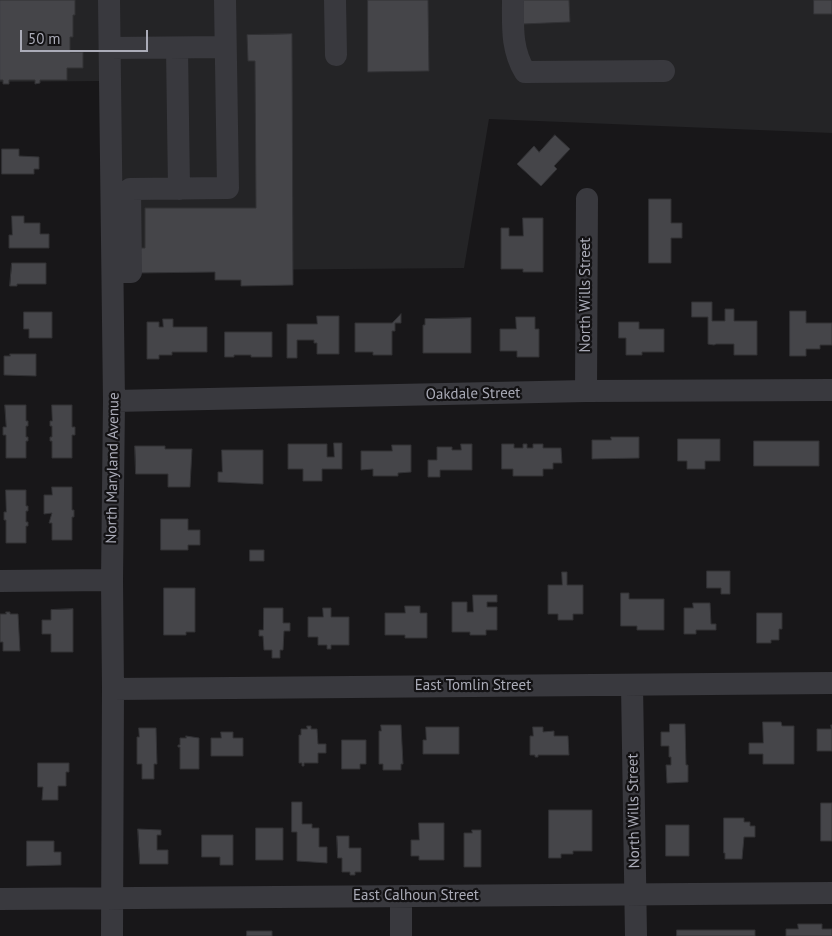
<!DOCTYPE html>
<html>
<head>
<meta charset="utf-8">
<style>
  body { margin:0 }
  #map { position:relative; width:832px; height:936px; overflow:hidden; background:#181719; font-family:"PT Sans",sans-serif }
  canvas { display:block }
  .scale { position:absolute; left:20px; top:30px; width:128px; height:22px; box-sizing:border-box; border:2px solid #abacb8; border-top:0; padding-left:6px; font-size:15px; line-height:18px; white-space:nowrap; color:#abacb8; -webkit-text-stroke:4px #131214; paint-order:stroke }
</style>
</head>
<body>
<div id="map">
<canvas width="832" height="936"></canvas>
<div class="scale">50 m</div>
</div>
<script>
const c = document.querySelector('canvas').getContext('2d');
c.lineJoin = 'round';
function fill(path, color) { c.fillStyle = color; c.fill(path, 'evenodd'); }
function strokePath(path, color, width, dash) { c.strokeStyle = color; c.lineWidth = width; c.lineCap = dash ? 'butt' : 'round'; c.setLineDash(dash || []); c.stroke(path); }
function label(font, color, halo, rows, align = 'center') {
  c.font = font + ' "PT Sans",sans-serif'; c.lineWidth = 4.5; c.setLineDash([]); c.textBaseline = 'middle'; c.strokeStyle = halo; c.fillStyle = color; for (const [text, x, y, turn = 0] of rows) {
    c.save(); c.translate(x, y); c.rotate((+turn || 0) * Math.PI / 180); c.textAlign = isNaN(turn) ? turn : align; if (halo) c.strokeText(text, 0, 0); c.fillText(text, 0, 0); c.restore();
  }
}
fill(new Path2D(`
  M0 0H100L101 81 0 82Z
  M118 0H832V133L489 119 464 268 121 271Z`), '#242426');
const building = new Path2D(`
  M0 0H75V15H73V37H70V52H83V68H67V80H40V83L35 84V80H9V84H3V80H0Z
  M368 0H428L429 71 368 72Z
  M522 0H569L570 22 523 24Z
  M814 0H832V14H814Z
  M292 34 293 285 241 286V280H215V272L135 273V248H145V208H256L255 61H248L247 35Z
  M555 135 570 149 554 166 557 169 541 186 517 164 534 146 539 152Z
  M2 149H19V156L39 157V169H34V174H2Z
  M649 199H671V223H682V238H671V263H649Z
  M12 216H24V223H40V234H49V248H9V235H12Z
  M523 218H543V272H523V269H501V228H509V236H523Z
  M12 263H46V284H17V286H10Z
  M692 302H712V321H725V309H734V321H757V355H734V344H716L714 345 708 344V317H692Z
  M790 311H806V323H832V345H820V349H806V356H790Z
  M24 312H52V338H29V329H24Z
  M401 314V323H395V331H392V355H373V352H355V323H392Z
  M317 316H339V354H317V343H314V340H297V358H287V324H317Z
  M516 317H535V329H539V357H517V351H500V329H516Z
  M471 318V353H423V325H425V319Z
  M163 319H173V327H207V352H172V355H159V359H147V322H159V327H163Z
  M619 322H639V329H664V352H642V355H626V338H619Z
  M225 332H272V357H251V355H234V357H225Z
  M10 354H36V376L4 375V356H10Z
  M5 405H26V421H28V426H26V437H28V441H26V458H6V435H3V427H6Z
  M52 405H72V427H75V435H72V458H52V441H50V437H52V426H50V421H52Z
  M611 437H639V458L592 459V440H611Z
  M678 439H720V461H705V469H687V461H678Z
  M754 441H819V466H754Z
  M334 443H342V469H322V481H303V469H288V444H327V457H334Z
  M461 444H472V470H440V477H428V460H437V447H452V450H461Z
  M502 444H514V448H523V444H527V448H533V444H543V448H561L562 463H553V469H543V476H513V469H502Z
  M392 445H411V472L398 473V476H373V469L361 470V451H392Z
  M135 446H165V449H192L190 487H168V474H136Z
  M222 450H263V484L218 482V472H222Z
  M52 487H72V510H74V517H72V540H52V523H49L52 513 44 514V495H52Z
  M6 490H26V506H28V511H26V522H28V526H26V543H6V520H4V512H6Z
  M161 519H188V530H200V545H188V550H161Z
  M250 550H264V561H250Z
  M707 571H730V594H721V588H707Z
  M562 572H567V585H583V614H573V620H558V614H548V585H562Z
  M164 588H195V632H186V635H164Z
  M621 593H629V599H664V630H637V626H621Z
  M473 595H497V602H487V607H497V630H486V635H470V632H452V602H467V612H473Z
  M693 603H710L711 624H716V630H696V634H684V608H693Z
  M405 606H420V613H427V638H405V635H385V613H405Z
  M264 608H283V623H290V631H284L283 650H280V658H272V650H264L263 636H259V630H263Z
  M323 608H331V617H349V645H331V649H327V645H318V637H308V617H323Z
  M73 609V652H51V634H42V620H51V610Z
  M6 612H10V614H18L20 651H3V642H0V614H6Z
  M757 613H782V629H779V640H771V643H757Z
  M763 722H781L782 726H794V764H763V754H749V743H763Z
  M670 724H685L686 765H688V782L667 783 666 765H671V757H669V746H661V732H669Z
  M381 725H401L403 764H401V770H383V764H379V731H381Z
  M831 725H832V751H817V729H831Z
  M307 726H311V729H317L318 744H326V753H318V763H304V766H302V763H299V735H301V729H307Z
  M426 727H459V754H423V740H426Z
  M533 727H543V732L554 731V736H568L569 755H538V757H535V755H530V736H533Z
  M139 728H156L157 764H154V779H142V764H137V737H139Z
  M221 732H233V738H243V756H211V738H221Z
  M186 736 199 738V769H180V747H178V745H180V738H186Z
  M342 740H366V764H360V769H342Z
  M38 763H69V772H66V786H58V800H42L43 787H38Z
  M292 802H302V824H312V828H319V847H327V863L297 861V832H292Z
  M821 803H832V841H821Z
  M549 810H592V851H573V854H561V858H549Z
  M724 818H744V822H750V826H755V837H744L742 859H725V853H724Z
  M419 823H444V860H419V856H411V840H419Z
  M666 825H689V856H666Z
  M256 828H283V860H256Z
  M138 829 161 830V835H157V850H168V864H140Z
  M472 830H481V867H464V833H472Z
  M202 835H233V865H220V857H202Z
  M337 836H349V848H361V872H355V875H350V872H342V858H338Z
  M27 841H54V852H61V865L27 866Z
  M798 924H822V929H832V936H786V929H798Z
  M677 930H755V936H677Z
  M247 931H272V936H247Z`);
fill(building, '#454549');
strokePath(building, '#323235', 1);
strokePath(new Path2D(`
  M109 0 114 401 112 580 113 689 112 936
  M335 0 336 55
  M513 0C513 26 511 49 525 72L664 71
  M110 48 225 47
  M177 48 179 189
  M113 272H131L130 189 228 188 225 0
  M586 391 587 199
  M114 401 586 391 832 390
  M0 581 112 580
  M632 685 636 936
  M113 689 832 683
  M401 896V936
  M0 899 832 893`), '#39393e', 22);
label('15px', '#abacb8', '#131214', [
  ["North Wills Street",586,295,-90],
  ["Oakdale Street",473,394,-1],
  ["North Maryland Avenue",113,468,-89],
  ["East Tomlin Street",473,686],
  ["North Wills Street",634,811,-91],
  ["East Calhoun Street",416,896]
]);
</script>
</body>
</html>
